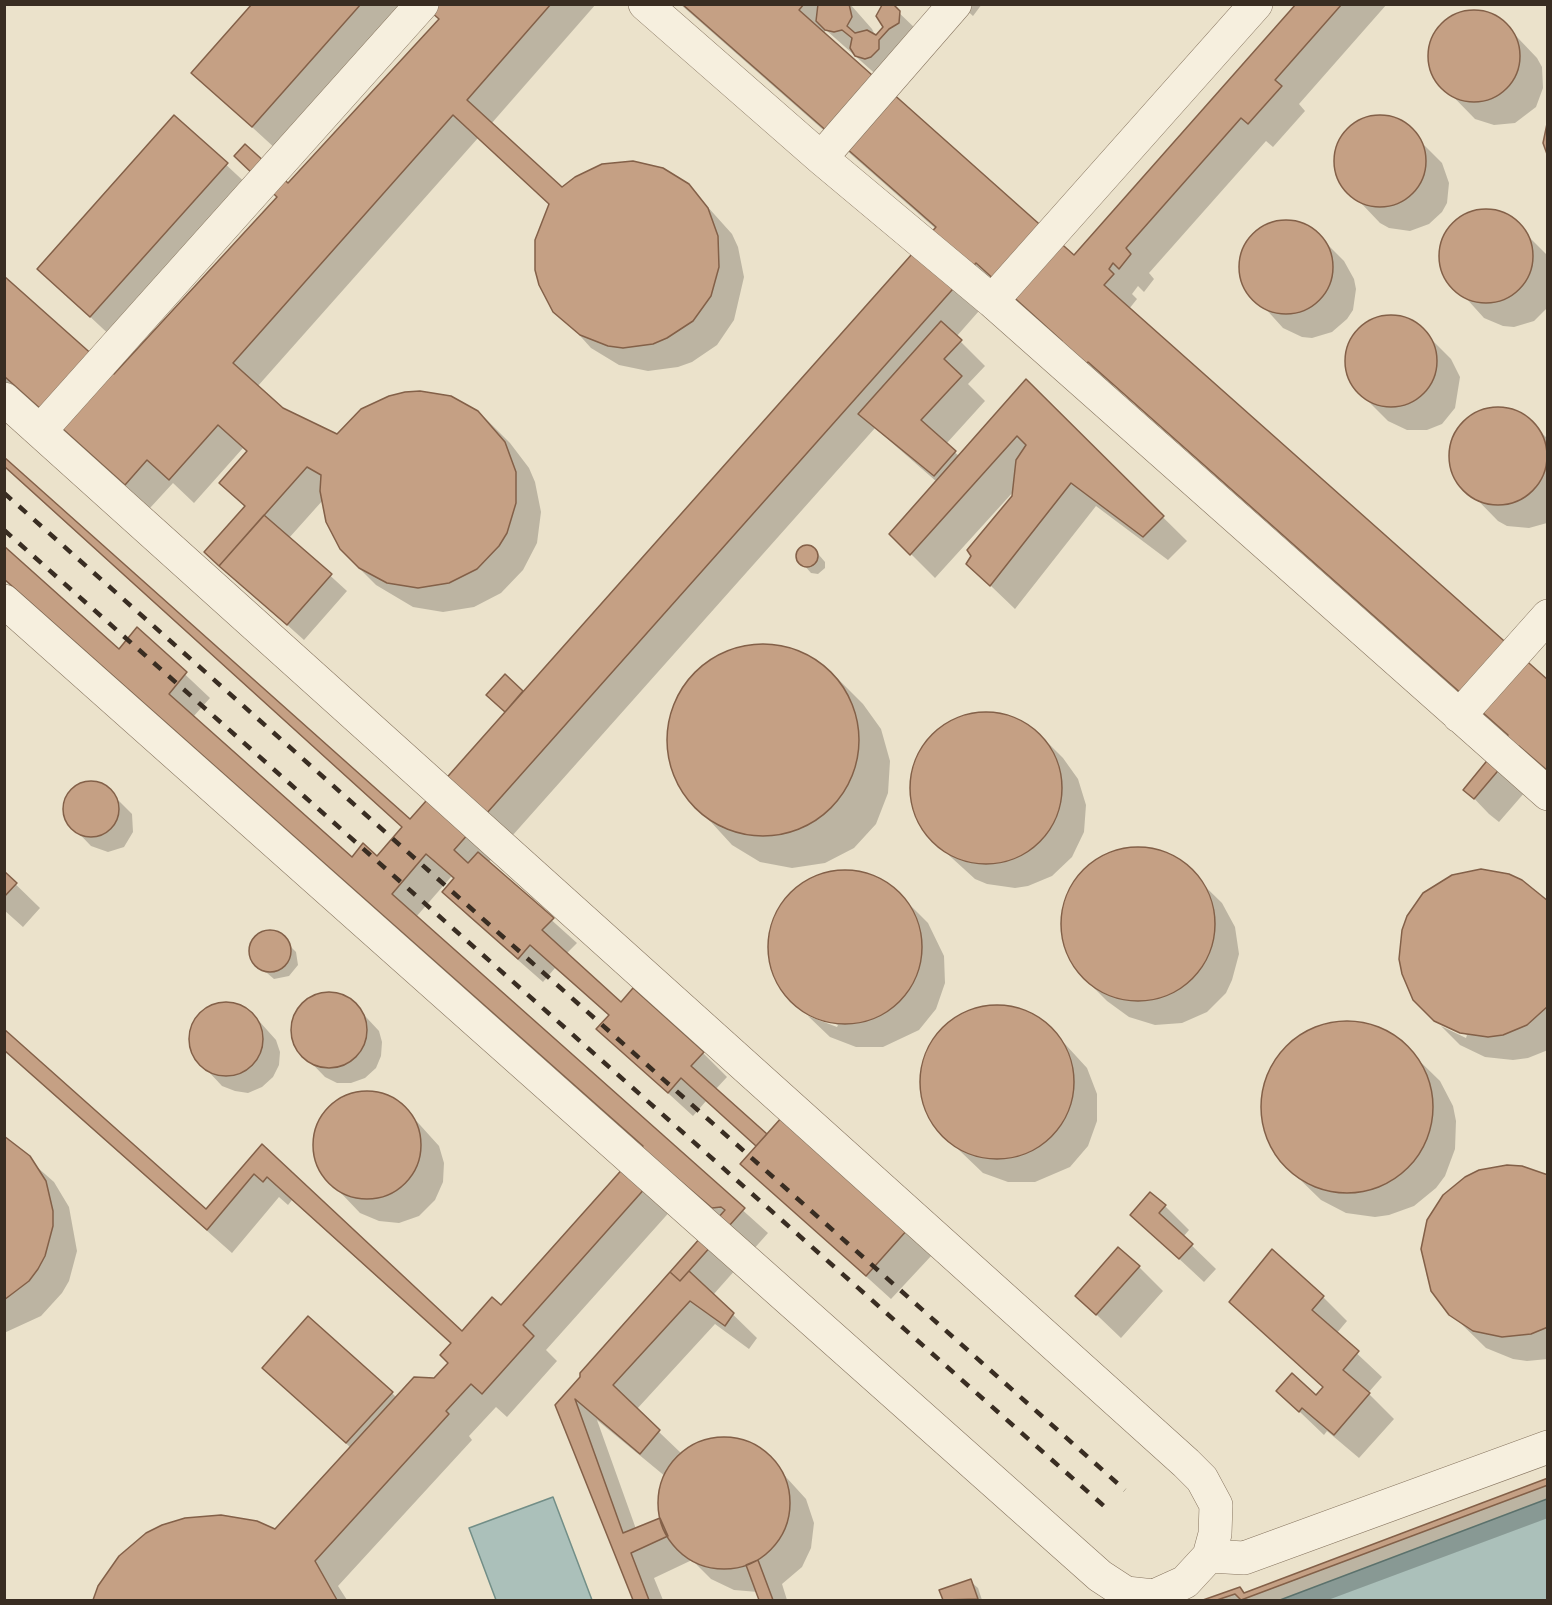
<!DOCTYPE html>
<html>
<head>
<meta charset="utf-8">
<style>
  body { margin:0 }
  #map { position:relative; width:1552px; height:1605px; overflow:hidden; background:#ebe2cb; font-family:"Times New Roman",serif }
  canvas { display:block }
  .frame { position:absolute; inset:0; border:6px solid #392d22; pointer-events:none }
</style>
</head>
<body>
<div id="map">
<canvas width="1552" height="1605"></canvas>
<div class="frame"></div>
</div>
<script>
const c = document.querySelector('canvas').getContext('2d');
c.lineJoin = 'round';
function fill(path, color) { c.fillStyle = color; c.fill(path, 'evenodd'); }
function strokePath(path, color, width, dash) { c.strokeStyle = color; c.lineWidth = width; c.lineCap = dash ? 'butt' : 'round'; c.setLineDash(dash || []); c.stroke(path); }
const water = new Path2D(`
  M553 1497 592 1600H496L469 1528Z
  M1547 1499V1600H1280Z`);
fill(water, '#abc0ba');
strokePath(water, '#728e87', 1.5);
fill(new Path2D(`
  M254 4H406L277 150 193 73Z
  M428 4H596L491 124 562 189 688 185 732 234 738 247 744 277 734 320 717 345 692 362 678 367 648 371 619 365 591 348 546 298 550 205 478 138 257 387 282 410 338 436 450 398 485 418 510 443 529 468 535 482 541 512 537 543 523 570 501 593 474 607 443 612 413 607 376 585 351 560 323 500 289 538 347 591 304 640 206 552 246 508 221 483 248 453 243 448 194 503 173 483 150 508 26 396 4 420V278L114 376 441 19Z
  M680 4H850L872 29 876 37 885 28 893 7 918 31 880 78 826 30 823 34 1074 257 1298 4H1387L1299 104 1305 111 1273 147 1266 141 1149 273 1154 279 1144 292 1138 286 1132 294 1137 299 1129 309 1548 682V772L1545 769 1499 822 1489 814 1465 789 1508 736 1113 385 1107 393 1063 342 1001 286 956 337 985 366 968 384 985 401 946 444 959 456 1026 382 1187 541 1168 560 1096 506 1015 609 968 564 1013 496 1014 491 935 578 891 534 937 482 875 428 488 863 577 943 566 954 621 1004 703 1053 727 1077 715 1090 767 1136 782 1119 932 1255 891 1299 742 1164 757 1147 706 1101 693 1116 598 1029 609 1016 555 968 543 982 468 916 444 892 455 880 451 877 416 917 768 1233 713 1295 757 1338 749 1349 715 1324 636 1410 682 1454 705 1442 730 1440 742 1442 765 1454 806 1499 814 1523 811 1548 802 1567 782 1584 787 1600H761L758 1592 734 1590 711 1579 692 1560 654 1578 663 1600H635L557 1405 721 1217 690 1189 546 1350 557 1361 507 1417 496 1407 469 1436 472 1440 338 1586 347 1600H95L99 1587 168 1524 203 1516H221L275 1531 351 1448 264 1368 392 1393 397 1398 435 1379 450 1363 452 1345 292 1200 288 1205 279 1197 232 1253 4 1051V1031L206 1211 262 1146 462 1333 501 1307 643 1148 4 579 119 651 137 629 210 698 193 717 352 859 377 858 403 828 4 467V459L410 821 507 712 496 703 505 676 523 693 936 229ZM597 1420 666 1477 662 1487V1519L636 1529Z
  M960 4H982L973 16Z
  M1468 11 1489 13 1498 17 1537 58 1542 67 1543 88 1536 107 1515 123 1494 125 1475 119 1435 78 1429 59 1437 29 1448 18Z
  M175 117 252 189 115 340 39 269Z
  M1372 117H1382L1402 123 1442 163 1449 183 1447 203 1442 212 1429 224 1410 231 1389 228 1380 223 1341 182 1337 173 1336 152 1344 133 1353 125Z
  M1482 211 1492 212 1512 220 1548 256V307L1534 321 1514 327 1503 326 1484 318 1446 276 1440 256 1442 246 1451 227 1462 217Z
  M1292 222 1311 229 1319 236 1344 261 1354 279 1356 289 1353 310 1347 319 1332 332 1312 338 1302 337 1283 328 1245 286 1240 266 1242 256 1254 236 1271 224Z
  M1389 317 1409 321 1426 334 1451 359 1460 377 1455 408 1442 424 1427 430H1407L1388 421 1355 388 1347 369 1348 348 1358 330 1369 322Z
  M1495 409H1505L1525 417 1548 439 1547 523 1529 528 1507 526 1498 521 1458 480 1453 471 1451 449 1459 430 1475 415Z
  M804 547 813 548 825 562V568L818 574 811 573 797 557Z
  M777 645 806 655 831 672 863 704 881 729 890 761 888 793 876 824 854 848 825 863 792 868 760 862 732 845 679 787 669 758 668 728 676 699 694 673 718 655 747 646Z
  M977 713 1004 715 1038 733 1063 758 1078 779 1086 805 1084 832 1072 857 1052 876 1028 886 1015 888 987 884 975 879 930 838 916 814 911 788 916 761 930 738 951 721Z
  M95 783 103 785 132 814 133 832 124 847 108 852 91 846 68 822 65 805 72 790 79 785Z
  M1142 849 1168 855 1180 862 1222 903 1235 927 1239 954 1232 980 1226 993 1207 1012 1182 1023 1155 1025 1129 1017 1107 1001 1082 976 1066 950 1062 923 1066 896 1073 884 1091 864 1115 852Z
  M856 872 881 881 903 898 928 923 944 956 945 983 936 1009 919 1030 883 1047H856L830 1037 808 1016 837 1027 838 1025 804 1012 783 991 771 967 770 940 777 914 793 892 816 877 828 873Z
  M1467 872 1548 902V1050L1528 1058 1513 1060 1485 1057 1460 1045 1441 1026 1466 1038 1467 1035 1436 1020 1424 894 1440 882Z
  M4 873 40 908 23 927 4 910Z
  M262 933H277L296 952 298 965 289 976 274 979 253 961 252 945Z
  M329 993 342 996 353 1003 379 1031 382 1042 381 1056 376 1068 365 1078 351 1083H337L325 1077 297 1048 292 1035 295 1018 302 1005 314 996Z
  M226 1002 239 1005 251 1012 276 1040 280 1052 279 1065 273 1077 262 1087 248 1093 235 1091 222 1086 195 1057 191 1044 192 1027 200 1014 212 1005Z
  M1007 1007 1032 1015 1054 1032 1087 1068 1097 1094V1121L1088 1146 1070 1167 1035 1182H1008L983 1173 937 1129 930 1118 921 1091 923 1064 934 1039 954 1019 979 1008Z
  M1338 1023 1367 1025 1394 1036 1440 1081 1453 1106 1456 1121 1455 1149 1445 1176 1436 1188 1414 1206 1389 1215 1375 1217 1346 1213 1321 1200 1285 1165 1269 1141 1262 1113 1266 1084 1278 1058 1288 1047 1311 1031Z
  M366 1091 386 1095 402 1105 439 1146 444 1163 443 1182 435 1200 419 1216 399 1223 379 1221 360 1213 320 1171 314 1152 316 1127 327 1108 345 1096Z
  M4 1138 54 1182 69 1207 77 1251 69 1281 62 1293 41 1316 4 1333Z
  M1548 1177V1359L1527 1361 1513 1359 1486 1348 1440 1303 1427 1277 1423 1249Z
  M1165 1206 1189 1230 1183 1237 1216 1269 1204 1282 1132 1215Z
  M1139 1267 1163 1291 1121 1338 1077 1296Z
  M1323 1297 1347 1321 1336 1334 1382 1377 1368 1393 1394 1419 1359 1458 1327 1431 1324 1435 1278 1391 1316 1397 1324 1388 1231 1302Z
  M1548 1479V1518L1328 1600H1207L1240 1589 1245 1594Z
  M970 1581 978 1588 982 1600H944L941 1591Z`), '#0003');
const building = new Path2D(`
  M252 4H361L252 127 191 73Z
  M430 4H551L467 100 562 187 575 177 602 164 633 161 663 168 689 184 708 208 718 236 719 267 711 296 693 321 667 338 653 344 623 348 608 346 580 335 553 312 539 285 535 270V240L549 204 453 115 233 363 283 408 337 434 361 409 389 396 405 392 420 391 451 396 478 411 505 442 516 472V503L507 533 499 546 477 569 449 583 418 588 387 583 359 568 340 549 326 522 320 491 321 475 307 467 219 566 204 552 245 506 219 483 247 451 218 425 169 480 147 460 125 485 4 376V276L114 374 277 197 234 156 245 144 288 183 439 19 431 12Z
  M682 4H804L799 10 1074 255 1296 4H1342L1275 80 1282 86 1248 124 1241 118 1126 248 1131 254 1119 269 1113 263 1109 269 1114 274 1104 285 1548 680V771L1519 746 1474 799 1463 790 1508 735 1088 362 1082 370 1057 348 1062 341 976 263 454 850 468 863 478 852 554 918 542 930 621 1002 633 988 704 1052 691 1066 767 1134 756 1146 681 1078 668 1093 596 1029 609 1015 530 945 518 959 442 892 454 878 426 854 392 894 745 1208 680 1281 670 1272 725 1210 721 1207 712 1208 664 1167 523 1325 534 1336 482 1394 471 1384 446 1411 449 1414 315 1561 337 1600H93L98 1586 119 1556 146 1533 162 1525 185 1518 221 1515 257 1521 275 1529 414 1377 434 1378 448 1363 440 1355 451 1343 267 1177 263 1182 254 1174 207 1230 4 1050V1029L206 1209 262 1144 462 1331 492 1297 501 1305 643 1146 4 579V546L119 649 137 627 187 672 169 694 352 857 363 843 377 856 402 827 4 466V457L410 819 936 227Z
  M849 4 852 17 847 26 855 33 867 30 876 35 883 27 876 16 882 5H894L900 11 899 23 889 29 879 40V49L871 57 865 59 855 56 850 48 852 38 842 30 834 32 825 30 816 21 818 4Z
  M1428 56a46 46 0 1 1 92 0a46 46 0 1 1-92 0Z
  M174 115 228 163 90 317 37 269Z
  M1334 161a46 46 0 1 1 92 0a46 46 0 1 1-92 0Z
  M1548 119V157L1543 143Z
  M1439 256a47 47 0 1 1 94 0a47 47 0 1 1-94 0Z
  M1239 267a47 47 0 1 1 94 0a47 47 0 1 1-94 0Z
  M1345 361a46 46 0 1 1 92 0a46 46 0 1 1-92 0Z
  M941 321 962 340 944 359 962 376 921 420 956 451 934 476 858 414Z
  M1026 379 1164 516 1143 537 1071 483 990 586 966 564 971 556 967 550 1012 496 1016 460 1026 445 1017 436 910 555 889 534Z
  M1449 456a49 49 0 1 1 98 0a49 49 0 1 1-98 0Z
  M264 515 332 574 287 625 219 566Z
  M796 556a11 11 0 1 1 22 0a11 11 0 1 1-22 0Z
  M667 740a96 96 0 1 1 192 0a96 96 0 1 1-192 0Z
  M505 674 523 691 505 712 486 695Z
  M910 788a76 76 0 1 1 152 0a76 76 0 1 1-152 0Z
  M63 809a28 28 0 1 1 56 0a28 28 0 1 1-56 0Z
  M1061 924a77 77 0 1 1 154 0a77 77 0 1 1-154 0Z
  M1481 869 1509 874 1522 880 1548 901V1006L1527 1025 1503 1035 1488 1037 1460 1033 1434 1021 1413 1000 1402 974 1399 959 1402 930 1407 916 1423 893 1452 875Z
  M768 947a77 77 0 1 1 154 0a77 77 0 1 1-154 0Z
  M4 871 17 883 4 897Z
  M249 951a21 21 0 1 1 42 0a21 21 0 1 1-42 0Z
  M291 1030a38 38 0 1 1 76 0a38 38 0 1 1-76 0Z
  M189 1039a37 37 0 1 1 74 0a37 37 0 1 1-74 0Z
  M920 1082a77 77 0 1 1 154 0a77 77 0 1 1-154 0Z
  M1261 1107a86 86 0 1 1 172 0a86 86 0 1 1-172 0Z
  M313 1145a54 54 0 1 1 108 0a54 54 0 1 1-108 0Z
  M782 1117 908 1229 866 1276 740 1164Z
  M4 1136 30 1156 46 1181 53 1211V1226L45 1256 38 1269 29 1281 4 1300Z
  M1507 1165 1522 1166 1548 1175V1327L1531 1334 1502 1337 1473 1331 1449 1315 1431 1291 1421 1249 1427 1220 1443 1195 1465 1177 1479 1170Z
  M1150 1192 1166 1205 1159 1213 1193 1244 1179 1259 1130 1215Z
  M1118 1247 1140 1266 1096 1315 1075 1296Z
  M1272 1249 1324 1296 1312 1310 1359 1351 1343 1370 1370 1393 1334 1435 1302 1408 1299 1412 1276 1391 1292 1373 1316 1395 1323 1387 1229 1302Z
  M689 1271 734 1313 725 1326 690 1301 613 1385 660 1430 640 1454 575 1399 623 1533 660 1518 668 1536 631 1553 649 1600H633L555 1405 580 1377V1373L670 1272 680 1281Z
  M308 1316 393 1392 346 1443 262 1368Z
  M658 1503a66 66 0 1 1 132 0a66 66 0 1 1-132 0Z
  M1548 1478V1485L1241 1600 1235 1594 1217 1600H1203L1240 1587 1244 1593Z
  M758 1560 773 1600H759L746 1565Z
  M971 1579 978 1599 943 1600 939 1590Z`);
fill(building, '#c5a084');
strokePath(building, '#836048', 1.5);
const minor = new Path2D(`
  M645 4 821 158 992 301 1548 794
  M821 158 955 4
  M992 301 1256 4
  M4 399 1186 1463 1202 1479 1216 1505 1215 1534 1209 1556 1185 1582 1154 1596 1126 1593 1100 1576 4 601
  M40 431 422 4
  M1459 716 1548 616
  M1209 1556 1244 1558 1548 1447`);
strokePath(minor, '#877560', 34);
strokePath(minor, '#f6efde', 33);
strokePath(new Path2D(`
  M4 493 1125 1490
  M4 530 1105 1507`), '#392d22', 4.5, [10, 10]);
</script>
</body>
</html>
